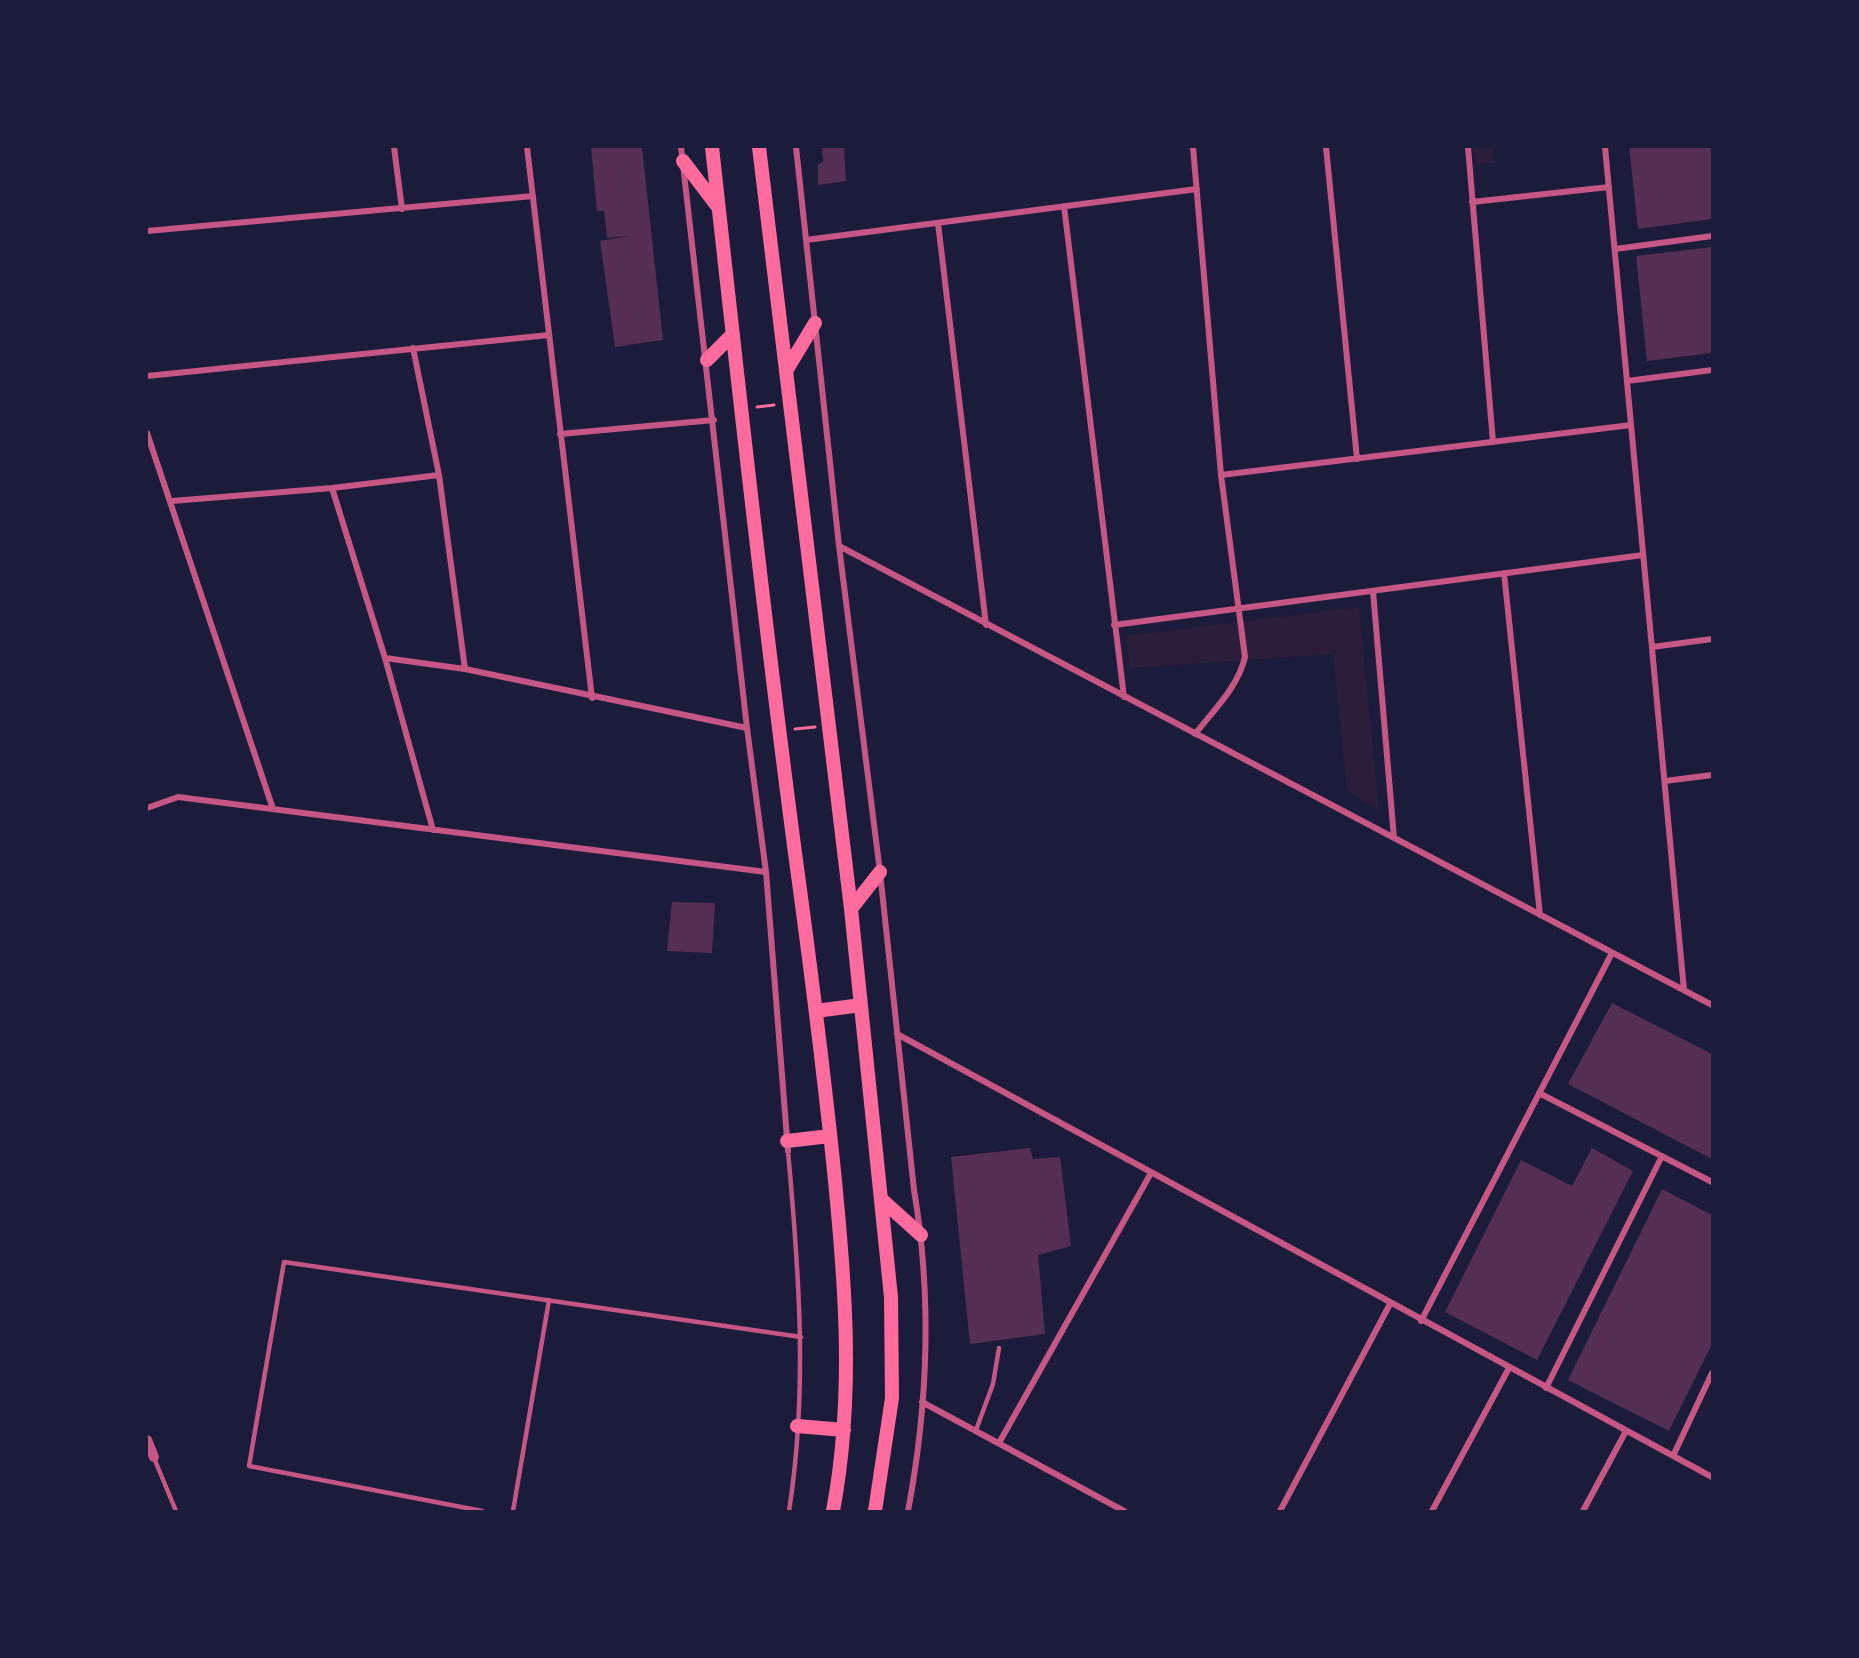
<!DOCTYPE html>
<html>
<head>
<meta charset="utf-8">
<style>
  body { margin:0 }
  #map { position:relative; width:1859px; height:1658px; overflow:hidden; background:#1b1b3a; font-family:Inter,sans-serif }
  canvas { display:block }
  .frame { position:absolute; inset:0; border:148px solid #1b1b3a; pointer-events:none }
</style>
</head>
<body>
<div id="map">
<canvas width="1859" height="1658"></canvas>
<div class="frame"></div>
</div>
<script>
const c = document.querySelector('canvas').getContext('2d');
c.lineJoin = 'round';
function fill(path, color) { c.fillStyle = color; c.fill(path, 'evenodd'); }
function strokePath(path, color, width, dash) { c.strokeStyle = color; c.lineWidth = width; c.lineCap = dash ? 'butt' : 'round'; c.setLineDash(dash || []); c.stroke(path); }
fill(new Path2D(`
  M1474 147H1493L1494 163 1475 164Z
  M1359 607 1379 812 1347 790 1333 654 1130 668 1126 636Z`), '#2a1e3b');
fill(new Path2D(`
  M591 147H642L663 340 615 347 600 241 631 236 607 238 604 211H597Z
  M844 147 846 181 818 185V164L823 162 822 148Z
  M1629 147H1712V219L1638 229Z
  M1712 247V353L1647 361 1636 256Z
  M672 902 715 903 712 953 667 951Z
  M1612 1003 1712 1054V1159L1568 1084Z
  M1030 1148 1033 1159 1060 1157 1071 1246 1038 1255 1045 1334 970 1344 951 1157Z
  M1592 1148 1633 1171 1537 1360 1445 1312 1521 1160 1572 1186Z
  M1662 1189 1712 1215V1344L1669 1431 1568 1380Z`), '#542f53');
strokePath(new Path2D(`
  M757 407 774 405
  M795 729 815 727`), '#ff6b9d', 3);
strokePath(new Path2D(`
  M788 1151C799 1272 808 1390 789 1511
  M976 1430 993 1384 999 1348
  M154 1458 176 1511
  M482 1511 249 1466 284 1262 801 1337
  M513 1511 549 1300`), '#c65784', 4.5);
strokePath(new Path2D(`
  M394 147 402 209
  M527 147 592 698
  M681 147 747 728 766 872 788 1151
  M796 147 839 546 880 872 914 1190C932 1296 928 1405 908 1511
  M1193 147 1221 475 1245 657C1238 687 1214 710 1195 734
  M1326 147 1357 459
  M1468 147 1493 442
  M1605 147 1684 990
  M1472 202 1609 187
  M1064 206 1124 697
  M938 223 986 625
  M147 231 533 196
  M806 240 1197 189
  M1615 249 1712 236
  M413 348 439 475 465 669
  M147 376 549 335
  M1627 381 1712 370
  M147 433 273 809
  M560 434 714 420
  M1221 475 1631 425
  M332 488 385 658 433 830
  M172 501 332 488 439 475
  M839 546 1712 1005
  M1504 573 1540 915
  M1373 591 1394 838
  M1114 625 1643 555
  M1652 647 1712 639
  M385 658 465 669 747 728
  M1665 781 1712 775
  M147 808 178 797 766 872
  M897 1034 1712 1477
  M1539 1093 1712 1182
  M1421 1321 1612 953
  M1546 1388 1662 1156
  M922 1402 1124 1511
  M999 1443 1151 1173
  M1673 1456 1712 1373
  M1280 1511 1390 1304
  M1432 1511 1509 1368
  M1583 1511 1626 1431`), '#c65784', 6);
strokePath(new Path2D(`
  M147 1440 154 1457`), '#c65784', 10);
strokePath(new Path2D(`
  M712 147C738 383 764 618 795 853 809 955 822 1058 833 1161 845 1278 855 1394 833 1511
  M759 147 851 909 891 1297 892 1398 875 1511
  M683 161 718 207
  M707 360 733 334
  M786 371 815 323
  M851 909 880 872
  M816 1011 861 1005
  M787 1141 830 1136
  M881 1199 921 1235
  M797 1426 844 1430`), '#ff6b9d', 14);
</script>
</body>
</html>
